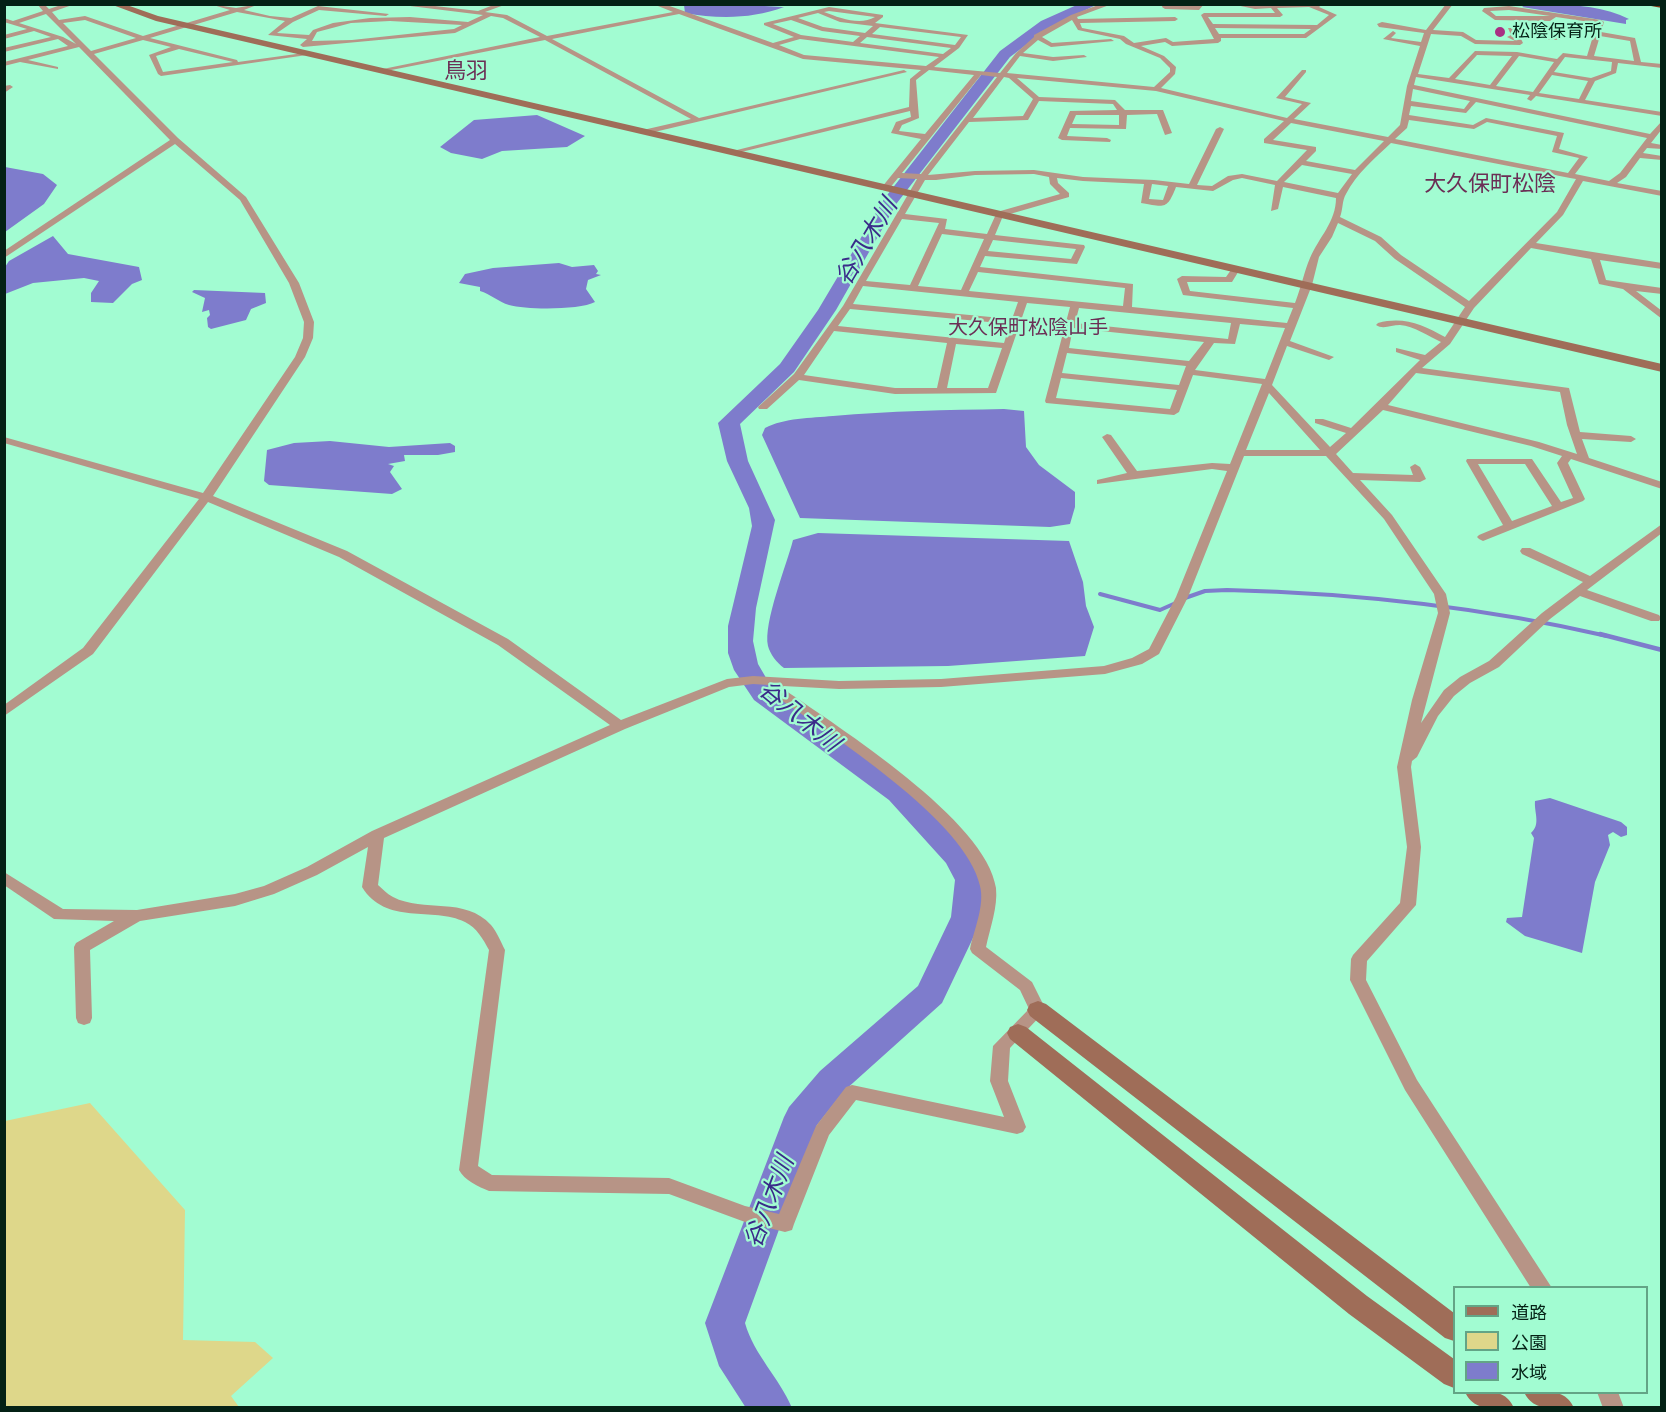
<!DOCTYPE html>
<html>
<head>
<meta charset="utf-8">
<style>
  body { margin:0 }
  #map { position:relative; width:1666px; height:1412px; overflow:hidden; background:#a2fcd2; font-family:Karla,"Noto Sans JP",sans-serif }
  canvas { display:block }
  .frame { position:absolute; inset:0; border:6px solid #042115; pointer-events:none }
  .legend { position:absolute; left:1453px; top:1286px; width:195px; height:108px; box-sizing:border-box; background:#a2fcd2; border:2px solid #63a486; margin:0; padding:8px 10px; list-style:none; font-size:18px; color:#042115 }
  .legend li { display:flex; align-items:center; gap:12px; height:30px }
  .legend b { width:30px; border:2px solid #63a486 }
</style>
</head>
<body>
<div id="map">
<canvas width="1666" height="1412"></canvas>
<div class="frame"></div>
<ul class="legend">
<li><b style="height:8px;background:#9f6d58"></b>道路</li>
<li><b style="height:16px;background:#ded78a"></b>公園</li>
<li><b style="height:16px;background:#7e7ccc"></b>水域</li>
</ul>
</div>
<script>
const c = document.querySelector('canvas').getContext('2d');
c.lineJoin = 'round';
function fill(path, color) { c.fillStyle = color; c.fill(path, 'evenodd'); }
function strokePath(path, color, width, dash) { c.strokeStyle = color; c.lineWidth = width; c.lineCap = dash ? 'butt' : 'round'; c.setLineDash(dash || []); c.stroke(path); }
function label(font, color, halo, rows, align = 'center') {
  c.font = font + ' Karla,"Noto Sans JP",sans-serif'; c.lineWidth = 4.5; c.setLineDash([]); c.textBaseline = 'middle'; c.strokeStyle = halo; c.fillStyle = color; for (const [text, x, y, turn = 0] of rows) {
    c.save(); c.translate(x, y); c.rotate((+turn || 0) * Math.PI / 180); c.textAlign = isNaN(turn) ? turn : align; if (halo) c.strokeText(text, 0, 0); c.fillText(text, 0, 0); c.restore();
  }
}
fill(new Path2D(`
  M90 1103 185 1210 183 1340 255 1342 273 1358 231 1396 239 1407H5V1121Z`), '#ded78a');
fill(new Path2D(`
  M730 4 782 7H784C752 19 718 19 685 13L684 5Z
  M1525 5C1558 3 1599 4 1629 19L1626 20V24L1522 7Z
  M537 115 585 136 567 147 502 151 482 159 451 153 440 147 474 120Z
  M5 167 43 174 57 185 44 204 5 232Z
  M53 236 68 254 139 267 142 280 132 284 113 303 91 302V293L99 281 84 278 33 283 5 294V267L9 261Z
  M559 263 572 267 594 265 598 271 596 274 601 275 588 280 586 289 595 302C580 310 527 310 509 305 499 302 490 294 480 291V287L459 283 465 274 493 268Z
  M194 290 265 293 266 303 251 309 246 320 211 329 208 327 207 318 210 315 209 310 202 312 205 298 192 292Z
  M1004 409 1024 411 1026 447 1039 465 1075 492V507L1070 524 1050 527 800 518 762 435 765 428C784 418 811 418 833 416 890 411 947 410 1004 409Z
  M330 441 389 447 450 443 455 446V452L438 455H404L405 461 388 464 394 466 390 472 402 489 392 494 269 485 264 481 267 450 294 443Z
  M818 533 1069 541 1083 582 1086 606 1094 627 1085 656 948 666 784 668C777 663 770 654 768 646 763 623 787 564 793 540Z
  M1550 798 1621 822 1627 827V835L1621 837 1613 832 1608 835 1610 845 1595 882 1582 953 1525 936 1506 922 1507 918 1522 917 1534 838 1531 833C1541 824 1534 813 1535 801Z`), '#7e7ccc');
strokePath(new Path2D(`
  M1100 594 1160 610 1178 602
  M1185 598 1205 591 1227 590C1355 593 1481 607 1607 636`), '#7e7ccc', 4);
strokePath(new Path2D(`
  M1600 634 1662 650`), '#7e7ccc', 4.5);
fill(new Path2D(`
  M1079 4H1098L1050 27 1010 57 897 203 836 310 794 372 740 424 748 461 775 520 756 608 753 641 758 664 772 688 909 786 969 849 985 880 983 917 942 1003 844 1091 817 1125 745 1323C754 1355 779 1377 792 1408H746L719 1366 705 1323 784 1117 789 1107 820 1071 918 986 951 917 955 880 946 863 889 800 754 700 734 670 728 653V626L752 526 749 508 727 461 718 423 780 364 818 310 884 199 1000 51 1041 21Z`), '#7e7ccc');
fill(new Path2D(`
  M4 4H10L4 7Z
  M37 4H44L49 9 64 4H75L52 12 59 20 85 16 143 36 230 10 210 4 236 8 259 4 244 10 270 16 291 18 318 6 389 14 386 16 319 10 293 22 277 33 309 35 313 30 333 23 370 18 410 17 468 22 483 15 394 4H418L478 11 496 4H507L485 12 507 15 547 36 673 12 653 4H664L773 43 794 37 764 25V23L829 7 883 15V17L875 23 968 35 959 48 934 67 1000 73 1016 53 1034 37V35L1071 15 1101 4H1112L1077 17 1078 19 1175 17 1178 19 1175 21 1080 23 1082 28 1124 36 1134 43 1166 38 1173 42 1214 39 1201 15 1204 13H1275L1271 8 1255 9 1231 4H1323L1319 7 1337 15 1306 38H1221V41L1218 43 1172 46 1165 42 1141 46 1164 56 1176 67 1175 74 1161 88 1287 118 1302 104 1276 98 1302 70H1306V72L1285 97 1311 103 1294 119 1388 137 1400 125 1407 86 1420 46 1383 39 1393 31 1396 33 1391 38 1421 42 1424 33 1379 27 1377 24 1382 22 1426 30 1446 4H1453L1433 30 1463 32 1476 40 1515 41 1507 37 1511 35 1508 28H1512L1518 35 1552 37 1550 28 1553 26 1556 28 1558 40 1521 39 1523 43 1520 45 1475 44 1461 36 1431 34 1418 74 1449 78 1475 51 1517 52 1557 59 1563 53 1587 56 1597 23 1556 17 1550 21 1495 20 1482 11 1484 8 1509 6 1601 20 1604 22 1601 32 1635 38 1641 62 1662 64V68L1618 63 1616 73 1595 81 1585 100 1662 112V116L1536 96 1531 101 1527 99 1530 95 1416 77 1414 85 1650 134 1662 121V129L1651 143 1662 145V149L1647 148 1643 153 1662 156V160L1640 158 1626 177 1617 183 1662 191V196L1583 181 1563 215 1536 243 1662 263V269L1600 260 1606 280 1662 288V294L1636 291 1662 311V319L1623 289 1599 284 1591 259 1531 248 1474 308 1450 344 1422 368 1569 388 1580 432 1631 436 1636 439 1631 442 1582 439 1589 458 1662 482V489L1571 459 1568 463 1585 499 1583 501 1483 541 1479 539 1477 537 1479 535 1503 525 1466 461 1467 459H1532L1561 502 1573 498 1557 463 1562 456 1531 446 1383 410 1336 454 1353 473 1413 475 1410 467 1415 464 1420 467 1426 479 1420 482 1360 480 1392 515 1446 594 1450 613 1421 723 1444 690 1460 677 1489 661 1542 613 1583 582 1522 554 1520 551 1522 548H1530L1590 576 1662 524V533L1587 590 1659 615 1661 618 1659 621H1651L1580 596 1550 619 1499 667 1470 683 1454 696 1438 716 1417 757 1412 761 1411 767 1421 847 1416 905 1367 961 1366 980 1417 1080 1552 1288H1531L1405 1090 1350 980 1351 959 1353 955 1400 903 1407 847 1397 767 1412 700 1438 613 1434 594 1384 519 1326 456H1244L1188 597 1159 654 1142 664 1105 674 941 687 839 689 783 686 785 690C838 727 987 821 996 888 998 907 990 928 986 947L1032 982 1046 1010 1010 1048 1008 1081 1026 1127 1023 1132 1017 1134 856 1100 829 1135 794 1224 792 1230 785 1232 745 1222 669 1194 489 1191C479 1187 464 1180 459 1170L489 950C483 939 477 928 465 922 433 906 386 926 362 887L368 847 317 875 274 894 235 906 140 921 90 950 92 1018 90 1023 84 1025 78 1023 76 1018 74 947 76 943 114 921 54 919 4 885V872L63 909 137 910 235 894 264 886 307 867 372 831 610 725 498 645 339 557 208 502 93 654 4 716V705L83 648 199 499 4 443V437L203 493 295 357 303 338 304 322 289 283 240 200 175 144 4 258V251L170 140 79 47 28 60 58 67V69L20 62 4 66V62L68 46 58 39 4 52V48L51 37 34 31 4 39V35L27 29 4 22V18L13 21 43 11ZM1309 7 1329 15 1317 25 1213 24 1208 17H1280L1283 15 1277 8ZM1509 10 1550 16H1496L1490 11ZM829 11 875 17C860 26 840 18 824 12ZM237 12 285 21 268 35 307 39 300 45 303 47 455 33 491 16 503 18 540 37 378 70 381 72 545 40 691 119 643 130V134H646L907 72 904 70 699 118 552 39 679 14 803 59 921 70 910 79 909 107 729 152 733 154 910 111 911 117 896 122 891 133 921 139 882 187 889 189 898 178 917 179 843 306 794 374 758 407 759 409H767L799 380 895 394 996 393 1027 303 1070 307 1045 401 1046 403 1174 415 1179 412 1193 375 1262 384 1230 464 1212 463 1137 471 1111 435 1107 434 1102 437 1127 473 1097 480V484L1212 469 1227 471 1176 597 1149 649 1132 658 1104 666 941 679 839 681 753 676 727 679 621 720 508 639 347 551 213 496 305 357 313 338 314 322 299 283 246 197 178 138 94 54 143 40 171 47 149 55 158 74 161 76 314 54 311 52 238 62 237 60 150 38ZM818 13 840 22 873 26 865 33 823 27 798 18ZM46 14 76 44 63 37 19 23ZM85 20 136 38 91 51 63 23ZM791 20 822 31 860 36 853 42 801 35 773 24ZM1072 20 1078 30 1120 39 1126 44 1160 58 1170 68V72L1154 87 1007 73 1020 56 1053 61 1087 57 1084 55 1053 57 1023 53 1038 40 1051 47 1114 41 1111 39 1052 43 1042 37ZM390 21 462 25 454 29 352 40 312 41 317 32 351 23ZM880 27 961 37 955 45 872 34ZM1215 28 1311 29 1304 34H1219ZM1600 36 1630 41 1634 61 1594 56ZM867 37 951 48 943 54 860 43ZM800 39 939 57 926 66 804 55 779 45ZM179 49 233 62 163 72 156 56ZM1477 55 1512 56 1490 85 1455 79ZM1519 56 1554 62 1533 92 1496 86ZM1565 57 1612 62 1611 71 1591 78 1554 72ZM929 70 974 75 925 134 899 131 902 125 919 118 916 80ZM981 75 997 77 921 174 902 173ZM1552 75 1588 81 1579 99 1539 93ZM1004 77 1009 78 1033 99 1023 116 973 118ZM1017 78 1156 91 1284 121 1264 139V143L1307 150 1277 181 1242 174 1228 176 1212 186 1197 185 1224 129 1220 127 1216 129 1189 184 1154 180 1083 177 1034 170 975 171 928 175 969 122 1028 120 1039 101 1113 104 1117 110 1070 111 1058 138 1062 140 1110 142 1111 140 1107 138 1067 136 1070 128 1126 129 1127 115 1157 114 1165 135 1172 133 1163 110H1125L1115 100 1039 97ZM1413 89 1470 101 1464 109 1411 101ZM1476 102 1647 138 1620 173 1609 181 1575 174 1588 157 1559 149 1564 133 1486 118 1473 125 1409 115 1411 106 1466 113ZM1076 115H1119V125L1072 124ZM1409 120 1474 129 1487 122 1557 136 1552 152 1579 158 1568 173 1395 139 1407 128ZM1291 123 1384 141 1355 170 1306 161 1316 151V147L1273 140ZM1391 143 1570 178 1576 179 1557 212 1469 301 1401 255 1381 237 1340 217C1343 210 1342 200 1346 194 1356 174 1375 158 1391 143ZM1302 165 1352 174 1338 193 1284 182ZM1034 174 1049 177 1050 184 1060 194 997 212 987 234 945 229 947 219 905 214 925 180H936L975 175ZM1057 178 1083 181 1144 184 1141 203C1165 207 1167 210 1176 187L1213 191 1233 180 1242 178 1275 185 1271 211 1278 209 1283 187 1336 198C1336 222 1319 237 1310 258 1304 272 1301 288 1295 303L1190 291 1187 282H1232L1240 269 1236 266 1233 267 1226 277 1182 276 1177 279 1183 295 1293 308 1287 323 1132 307 1133 284 980 267 985 256 1077 264 1085 247 1084 245 995 235 1003 216 1069 197V193L1058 183ZM1152 184 1168 186 1163 200 1149 199ZM902 219 939 223 910 285 866 281ZM1338 223 1375 241 1395 259 1465 307 1445 337C1423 325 1404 316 1378 323L1376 325C1383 330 1391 325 1400 325 1414 326 1428 336 1441 342L1425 355 1396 348V352L1420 360 1351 428 1323 419H1315V423L1346 433 1330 447 1272 385 1287 346 1329 360 1334 357 1290 341 1312 285 1319 257 1332 237ZM942 234 984 239 961 290 918 286ZM993 240 1076 249 1071 259 988 251ZM978 272 1125 288 1123 306 969 291ZM863 286 1018 302 1012 319 853 304ZM1079 308 1231 323 1228 339 1075 323ZM850 309 1010 324 1004 343 838 326ZM1240 324 1285 328 1265 379 1195 370 1214 343 1235 344ZM1073 328 1204 342 1189 361 1069 348ZM834 331 947 343 937 388H895L804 375ZM956 344 1002 348 988 388H947ZM1067 353 1186 366 1179 385 1062 373ZM1416 373 1560 392 1567 425 1577 454 1539 442 1388 405ZM1061 378 1177 390 1170 409 1056 398ZM1269 393 1320 450H1246ZM1478 464H1525L1552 506 1512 521ZM753 684 769 685 774 695C828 733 967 821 980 886 985 905 974 930 970 949L972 953 1020 990 1029 1009 993 1046 990 1081 1004 1117 852 1085 846 1087 816 1126 779 1214 745 1206 669 1178 492 1175 478 1166 505 950C501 942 497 932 491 925 465 896 424 913 393 897 387 894 383 889 378 885L384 838 625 729 729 687Z
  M1163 4H1204L1199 10 1165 9 1162 7Z
  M4 86 10 85 13 87 4 93Z
  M1597 1392H1618L1624 1408H1603Z`), '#b79486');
fill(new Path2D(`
  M110 4H124L158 16 1662 364V372L156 21Z
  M1038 1001 1046 1004 1454 1313V1341L1445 1338 1030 1016 1027 1010 1030 1004Z
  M1018 1024 1026 1027 1367 1296 1454 1359V1388L1444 1384 1349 1314 1010 1039 1007 1033 1010 1027Z
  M1465 1392C1485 1392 1505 1387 1514 1408 1494 1408 1474 1412 1465 1392Z
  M1524 1392C1544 1392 1565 1387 1574 1408 1554 1408 1533 1412 1524 1392Z`), '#9f6d58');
fill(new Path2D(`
  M1650 4H1662V8L1651 6Z`), '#7a3616');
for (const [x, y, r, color] of [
  [1500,32,6,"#a92f83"]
]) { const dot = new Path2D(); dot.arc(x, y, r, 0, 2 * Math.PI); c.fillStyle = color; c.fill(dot); strokePath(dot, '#a2fcd2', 2); }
label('18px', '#042115', '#a2fcd2', [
  ["松陰保育所",1512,32]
], 'left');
label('20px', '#6b2e55', '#a2fcd2', [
  ["大久保町松陰山手",1028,328]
]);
label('22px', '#6b2e55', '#a2fcd2', [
  ["鳥羽",466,72],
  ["大久保町松陰",1490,185]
]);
label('italic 24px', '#3a2b89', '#a2fcd2', [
  ["谷八木川",867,242,-59],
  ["谷八木川",799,717,39],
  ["谷八木川",770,1202,-69]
]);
</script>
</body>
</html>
